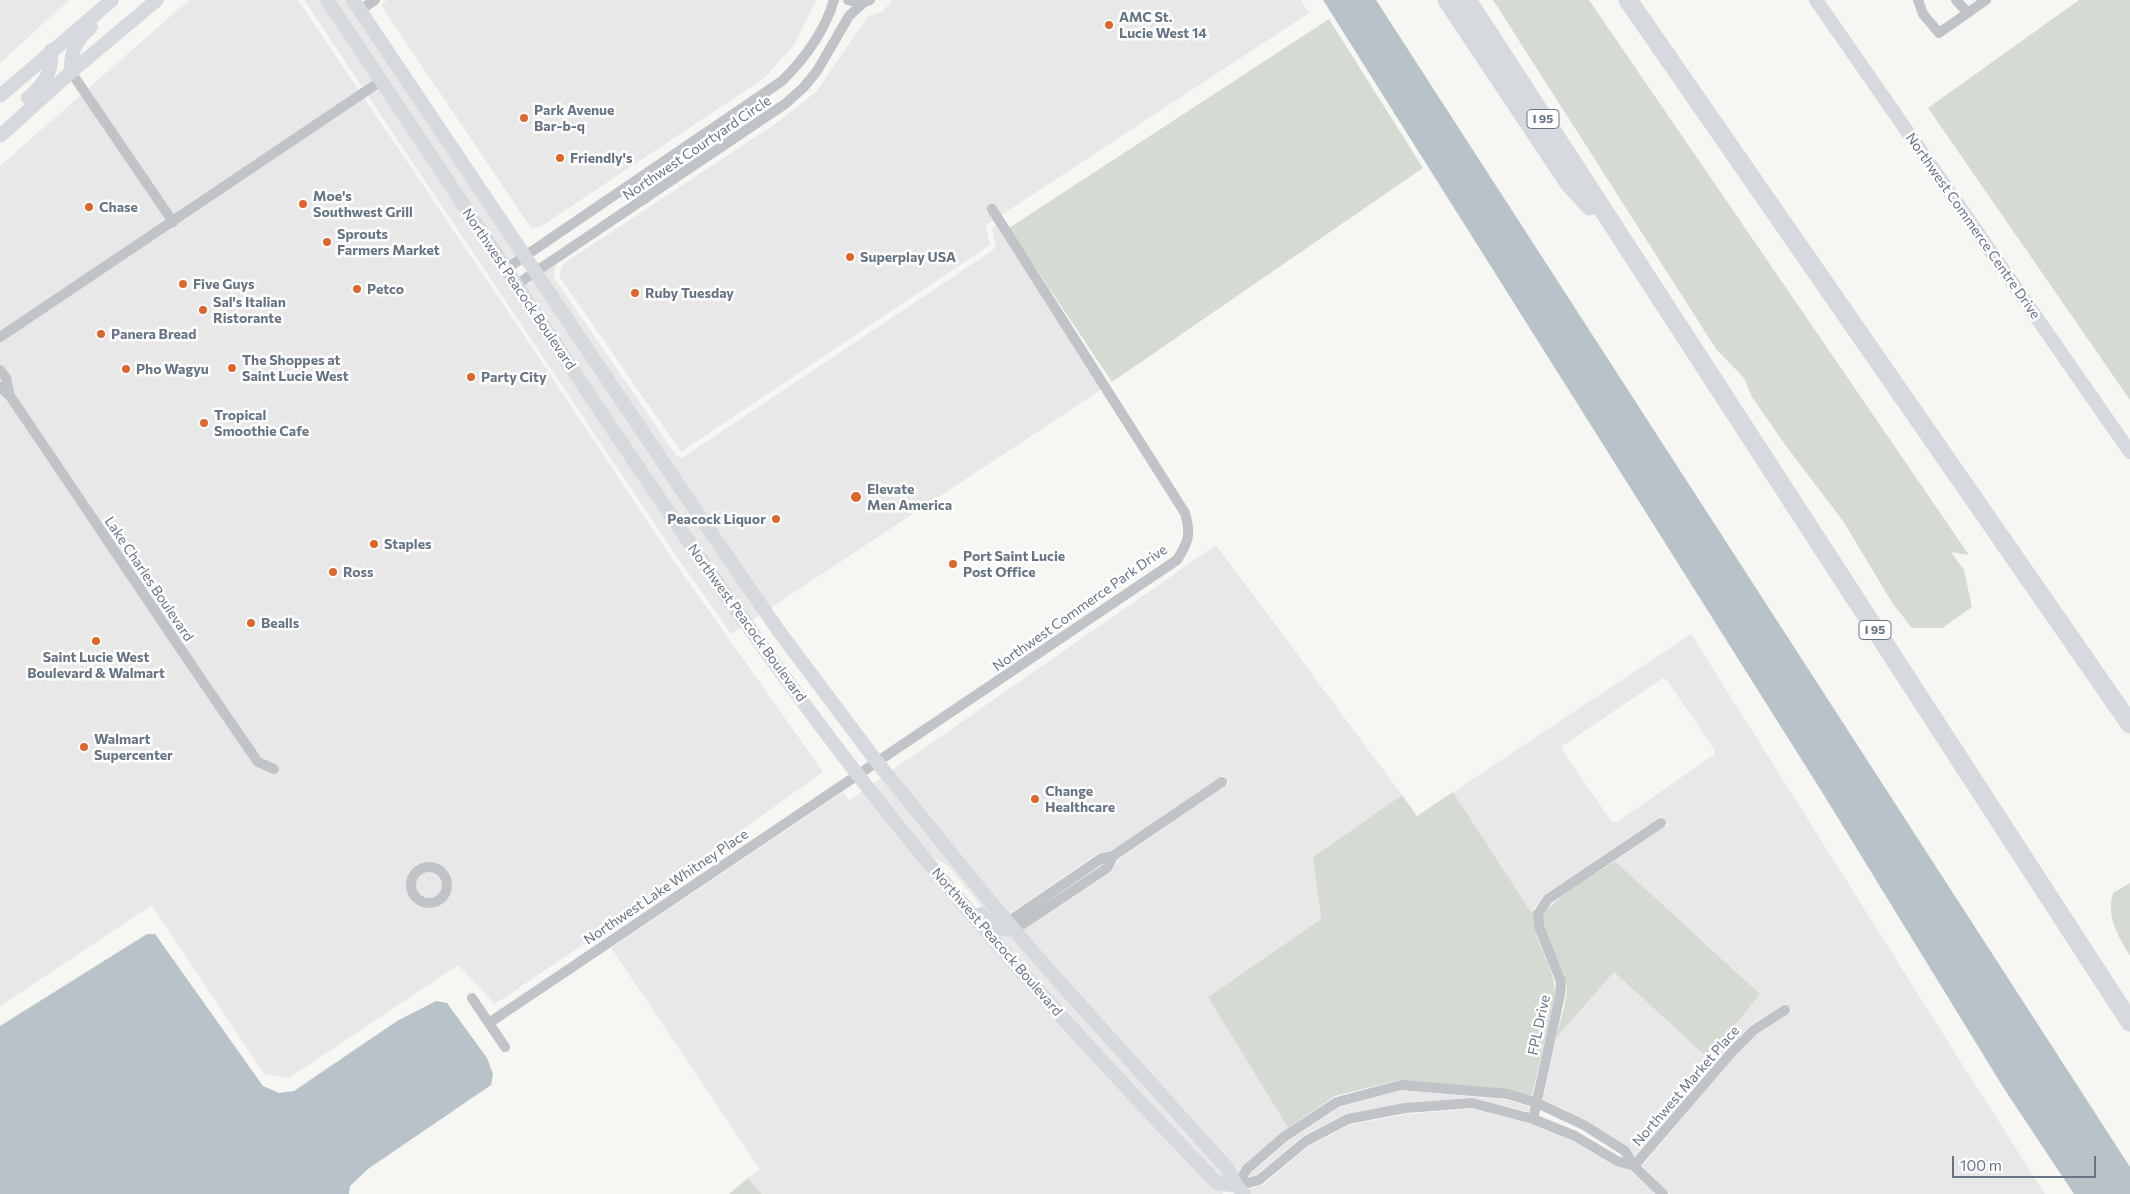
<!DOCTYPE html>
<html>
<head>
<meta charset="utf-8">
<style>
  body { margin:0 }
  #map { position:relative; width:2130px; height:1194px; overflow:hidden; background:#f6f7f3; font-family:Commissioner,sans-serif }
  canvas { display:block }
  .scale { position:absolute; left:1952px; top:1156px; width:144px; height:22px; box-sizing:border-box; border:2px solid #667484; border-top:0; padding-left:6px; font-size:15px; line-height:18px; white-space:nowrap; color:#667484; -webkit-text-stroke:4px #fff; paint-order:stroke }
</style>
</head>
<body>
<div id="map">
<canvas width="2130" height="1194"></canvas>
<div class="scale">100 m</div>
</div>
<script>
const c = document.querySelector('canvas').getContext('2d');
c.lineJoin = 'round';
function fill(path, color) { c.fillStyle = color; c.fill(path, 'evenodd'); }
function strokePath(path, color, width, dash) { c.strokeStyle = color; c.lineWidth = width; c.lineCap = dash ? 'butt' : 'round'; c.setLineDash(dash || []); c.stroke(path); }
function label(font, color, halo, rows, align = 'center') {
  c.font = font + ' Commissioner,sans-serif'; c.lineWidth = 5; c.setLineDash([]); c.textBaseline = 'middle'; c.strokeStyle = halo; c.fillStyle = color; for (const [text, x, y, turn = 0] of rows) {
    c.save(); c.translate(x, y); c.rotate((+turn || 0) * Math.PI / 180); c.textAlign = isNaN(turn) ? turn : align; if (halo) c.strokeText(text, 0, 0); c.fillText(text, 0, 0); c.restore();
  }
}
fill(new Path2D(`
  M0 0H69L0 63Z
  M189 0H298L530 344 671 557 823 772 726 841 692 871 495 1004 458 965 289 1078 264 1074 152 905 0 1006V166Z
  M304 0H321L373 79 362 87Z
  M333 0H347L517 255 506 262Z
  M387 0H816L795 44 764 78 540 227 531 228 381 5Z
  M892 0H1301L1309 13 986 225 990 245 681 452 559 276 563 264 775 124 816 92 867 17 883 11Z
  M380 89 742 627 731 634 675 554 368 96Z
  M996 225 1102 389 769 609 542 274 557 264 554 274 555 279 676 455 682 458 993 250 996 246 992 228Z
  M534 280 761 614 751 621 523 287Z
  M1216 545 1402 795 1313 857 1321 919 1208 997 1288 1128 1244 1165 1237 1175 1022 931 1110 873 1119 859 1229 784 1223 775 1113 850 1098 853 1008 915 891 771Z
  M1691 634 1962 1064 2045 1194H1670L1642 1166 1734 1057 1758 1034 1792 1012 1786 1003 1751 1025 1727 1049 1635 1157 1627 1146 1586 1120 1543 1100 1556 1038 1614 972 1708 1057 1760 994 1615 861 1668 825 1662 816 1545 894 1531 912 1453 792ZM1663 678 1666 679 1714 749 1715 754 1617 822H1612L1563 751 1562 746Z
  M883 777 1002 925 984 910 948 866 930 855 872 785Z
  M864 790 1226 1190 1222 1194H762L748 1178 760 1169 611 948 843 792 849 801Z
  M992 931 1012 935 1151 1090 1228 1179 1219 1178 1110 1063Z
  M1402 1090 1508 1100 1530 1107 1529 1112 1471 1098 1404 1103 1345 1114 1303 1136 1256 1175 1249 1177 1251 1173 1288 1141 1340 1107Z
  M1472 1109 1532 1124 1573 1141 1615 1166 1631 1171 1656 1194H1250L1246 1190 1263 1185 1309 1146 1350 1125 1407 1114Z`), '#e7e8e7');
fill(new Path2D(`
  M1493 0H1589L1969 555 1951 552 1964 570 1972 607 1942 628H1912L1893 604 1843 521 1786 446 1752 397 1744 378 1716 349Z
  M2079 0H2130V400L1928 108Z
  M1329 19 1423 168 1112 382 1009 228Z
  M1453 792 1531 912 1534 910C1528 936 1556 965 1555 994L1532 1096 1399 1080 1335 1096 1288 1128 1208 997 1321 919 1313 857 1402 795 1417 816Z
  M1615 861 1760 994 1708 1058 1614 972 1556 1038C1560 1021 1569 999 1566 981 1563 964 1540 933 1543 917 1546 902 1601 871 1615 861Z
  M2130 883V956C2118 936 2106 917 2113 893Z
  M748 1178 762 1194H729Z`), '#d5dbd3');
fill(new Path2D(`
  M1323 0H1376L2130 1167V1194H2074L2003 1087 1822 792Z
  M147 934H155L263 1086 279 1093 294 1091 397 1021 436 1001 447 1003 487 1058 493 1074 491 1085 368 1169 350 1186 349 1194H0V1026Z`), '#b8c2c8');
strokePath(new Path2D(`
  M848 0 863 3 870 0
  M1918 0 1923 14 1939 33 1986 0
  M1956 0 1968 13
  M360 10 375 0
  M71 72 173 222
  M635 183 645 199
  M506 269 782 81C804 59 825 31 834 0
  M516 285 785 104 803 88 817 71 849 16 863 3
  M0 337 381 81
  M0 370 6 378 10 396
  M0 387 10 396C93 518 174 641 258 762L274 769
  M411 885a18 18 0 1 1 36 0a18 18 0 1 1-36 0Z
  M1008 922 1102 858 1113 856 1222 782
  M1014 930 1107 868 1113 856
  M472 998 505 1047
  M489 1023 1177 560C1189 541 1191 534 1185 513L992 209
  M1533 1119 1560 995 1561 981 1539 927 1538 914 1548 899 1661 823
  M1634 1166 1731 1053 1754 1030 1785 1010
  M1237 1186 1247 1169 1284 1137 1337 1102 1401 1085 1508 1094 1537 1103 1584 1125 1625 1151 1634 1166 1663 1194
  M1237 1186 1259 1180 1306 1141 1348 1119 1405 1108 1472 1103 1533 1119 1575 1136 1617 1161 1634 1166`), '#c0c3c7', 10);
strokePath(new Path2D(`
  M327 0C415 130 500 261 587 391 674 521 762 651 858 775 969 918 1091 1052 1217 1183L1237 1186
  M353 0 677 483 778 630 877 762 983 893 1046 967 1227 1168 1237 1186 1244 1194
  M1816 0 2130 452
  M71 72C70 52 76 40 91 27
  M0 96 112 0
  M28 98C44 84 53 72 51 50
  M0 136 71 72 157 0
  M981 914C993 927 997 930 1014 930`), '#d6dade', 14);
strokePath(new Path2D(`
  M1447 0 1569 183 1590 206
  M1467 0 2130 1022
  M1628 0 2130 724`), '#d6dade', 19);
for (const [x, y, r, color] of [
  [1109,25,5,"#df662b"],
  [524,118,5,"#df662b"],
  [560,158,5,"#df662b"],
  [303,204,5,"#df662b"],
  [89,207,5,"#df662b"],
  [327,242,5,"#df662b"],
  [850,257,5,"#df662b"],
  [183,284,5,"#df662b"],
  [357,289,5,"#df662b"],
  [635,293,5,"#df662b"],
  [203,310,5,"#df662b"],
  [101,334,5,"#df662b"],
  [232,368,5,"#df662b"],
  [126,369,5,"#df662b"],
  [471,377,5,"#df662b"],
  [204,423,5,"#df662b"],
  [856,497,6,"#df662b"],
  [776,519,5,"#df662b"],
  [374,544,5,"#df662b"],
  [953,564,5,"#df662b"],
  [333,572,5,"#df662b"],
  [251,623,5,"#df662b"],
  [96,641,5,"#df662b"],
  [84,747,5,"#df662b"],
  [1035,799,5,"#df662b"]
]) { const dot = new Path2D(); dot.arc(x, y, r, 0, 2 * Math.PI); c.fillStyle = color; c.fill(dot); strokePath(dot, '#fff', 2); }
for (const [x, y, w] of [
  [1543,119,32],
  [1875,630,32]
]) { const box = new Path2D(); box.roundRect(x - w / 2, y - 9.5, w, 19, 4); c.fillStyle = '#fff'; c.fill(box); strokePath(box, '#667484', 1); }
label('bold 12px', '#667484', null, [
  ["I 95",1543,119],
  ["I 95",1875,630]
]);
label('bold 14px', '#667484', '#fff', [
  ["AMC St.",1119,17],
  ["Lucie West 14",1119,33],
  ["Park Avenue",534,110],
  ["Bar-b-q",534,126],
  ["Friendly's",570,158],
  ["Moe's",313,196],
  ["Southwest Grill",313,212],
  ["Chase",99,207],
  ["Sprouts",337,234],
  ["Farmers Market",337,250],
  ["Superplay USA",860,257],
  ["Five Guys",193,284],
  ["Petco",367,289],
  ["Ruby Tuesday",645,293],
  ["Sal's Italian",213,302],
  ["Ristorante",213,318],
  ["Panera Bread",111,334],
  ["The Shoppes at",242,360],
  ["Saint Lucie West",242,376],
  ["Pho Wagyu",136,369],
  ["Party City",481,377],
  ["Tropical",214,415],
  ["Smoothie Cafe",214,431],
  ["Elevate",867,489],
  ["Men America",867,505],
  ["Peacock Liquor",766,519,"right"],
  ["Staples",384,544],
  ["Port Saint Lucie",963,556],
  ["Post Office",963,572],
  ["Ross",343,572],
  ["Bealls",261,623],
  ["Saint Lucie West",96,657,"center"],
  ["Boulevard & Walmart",96,673,"center"],
  ["Walmart",94,739],
  ["Supercenter",94,755],
  ["Change",1045,791],
  ["Healthcare",1045,807]
], 'left');
label('14px', '#667484', '#fff', [
  ["Northwest Courtyard Circle",697,148,-34],
  ["Northwest Commerce Centre Drive",1973,226,55],
  ["Northwest Peacock Boulevard",519,289,56],
  ["Lake Charles Boulevard",149,579,56],
  ["Northwest Commerce Park Drive",1080,608,-35],
  ["Northwest Peacock Boulevard",747,623,54],
  ["Northwest Lake Whitney Place",666,887,-34],
  ["Northwest Peacock Boulevard",997,942,49],
  ["FPL Drive",1539,1025,-78],
  ["Northwest Market Place",1686,1086,-49]
]);
</script>
</body>
</html>
